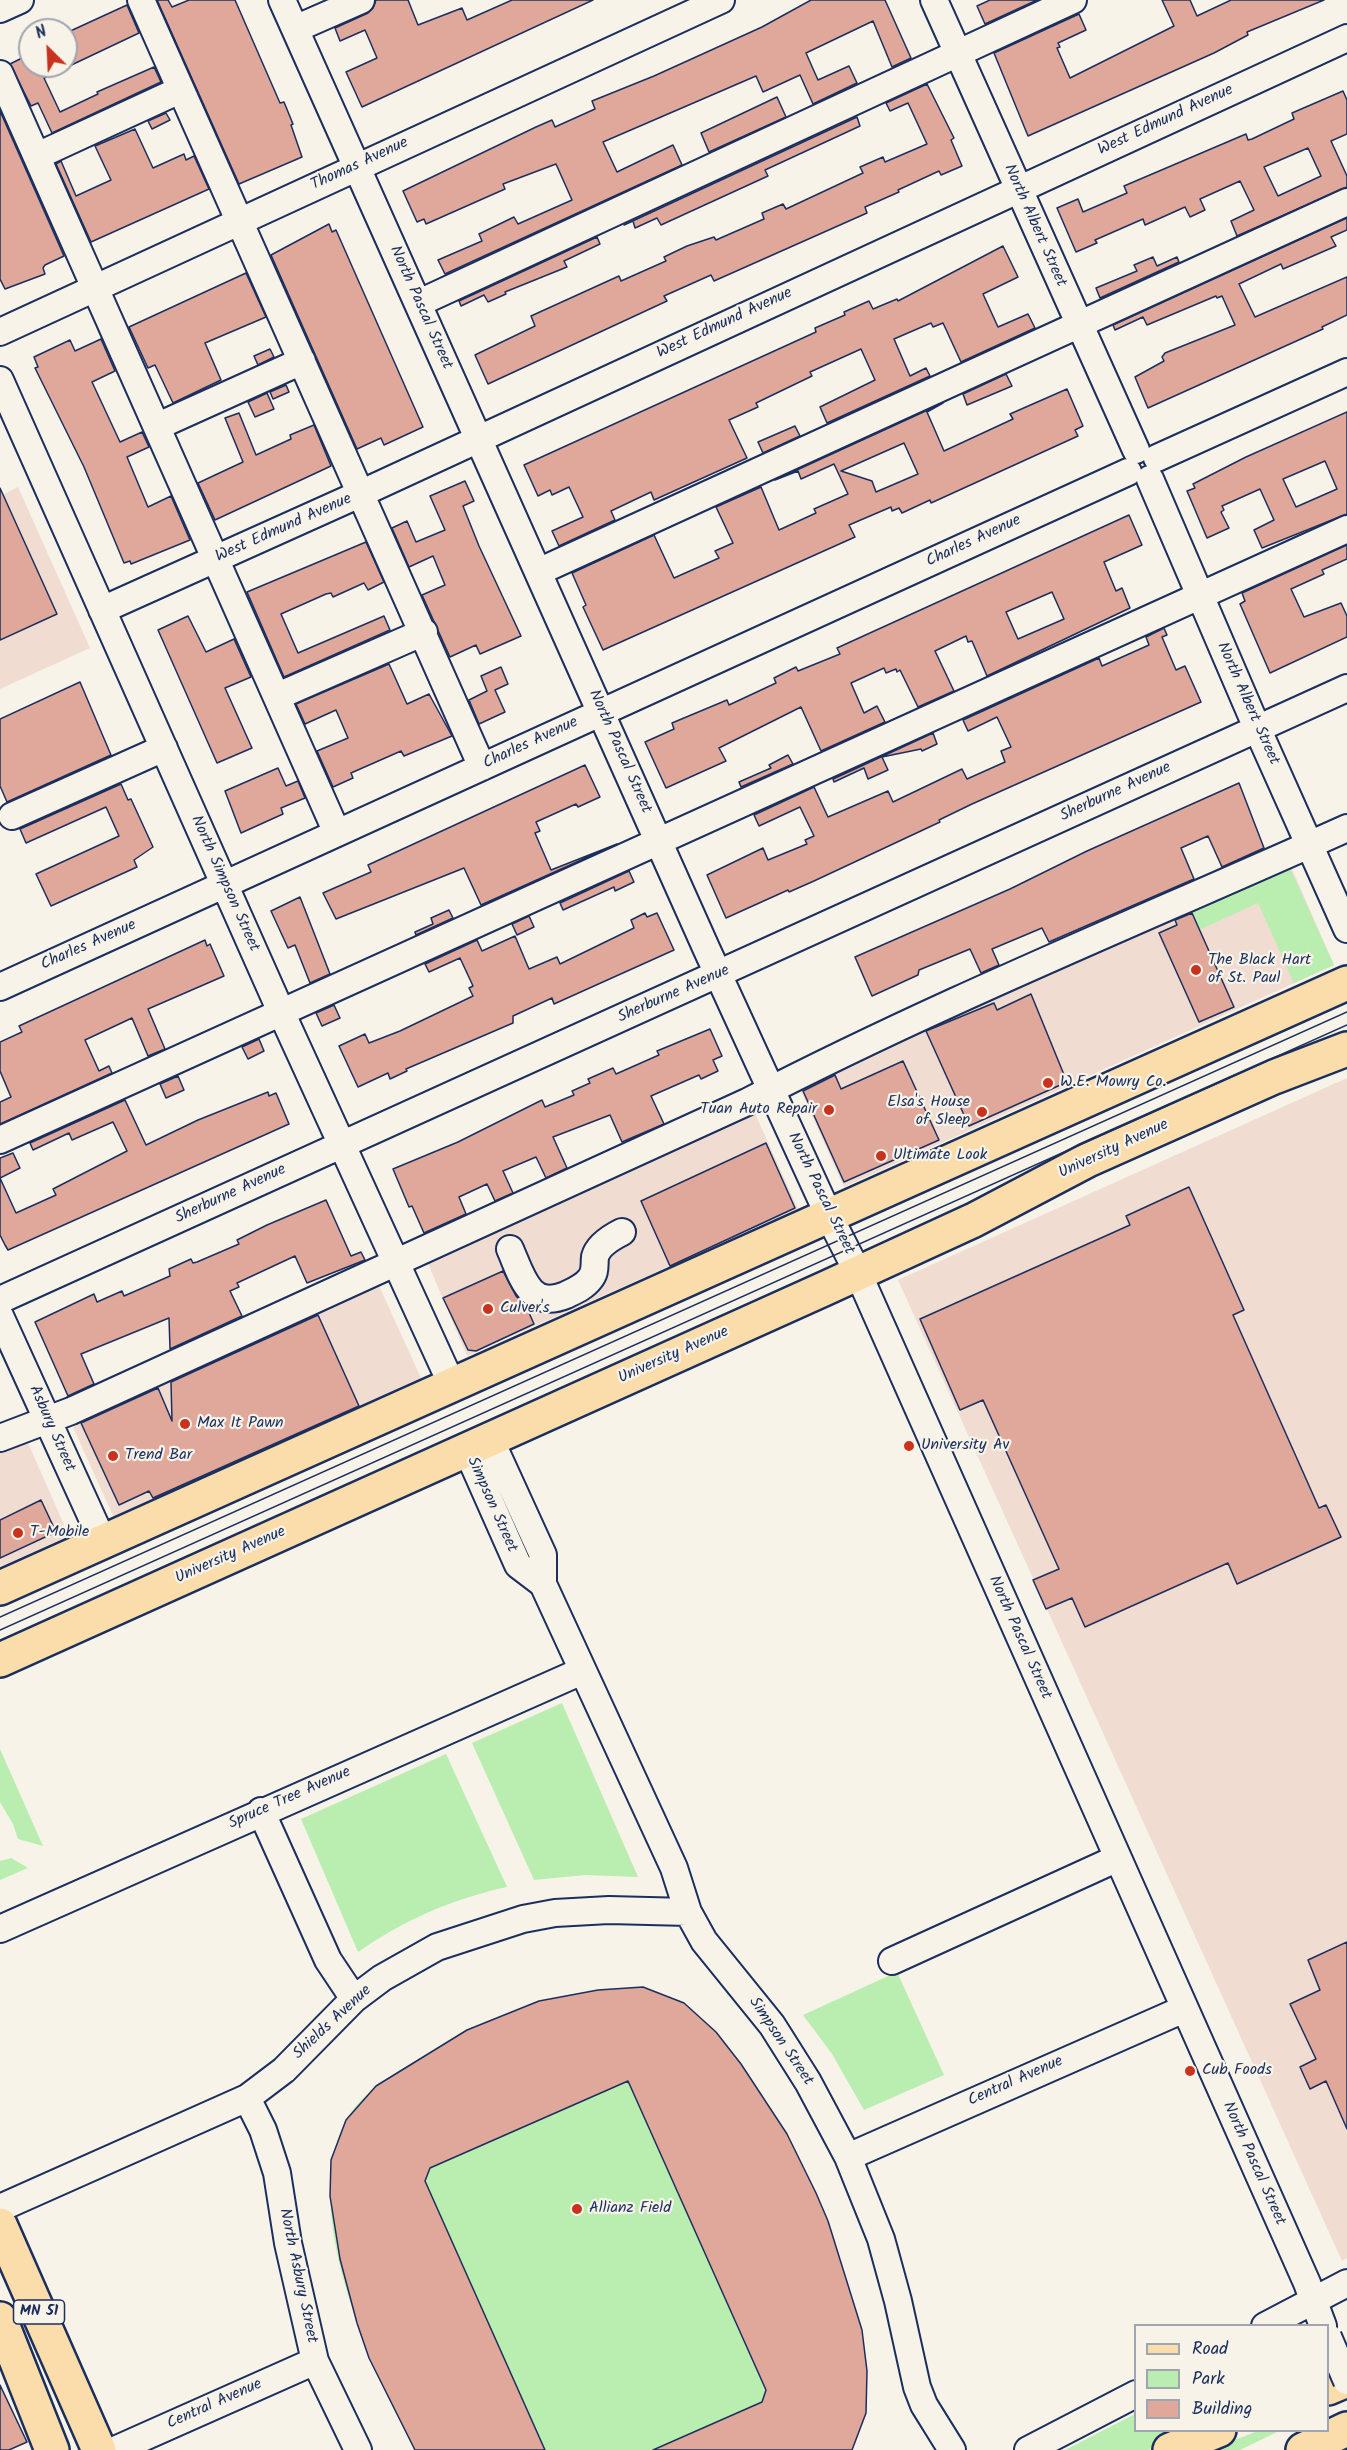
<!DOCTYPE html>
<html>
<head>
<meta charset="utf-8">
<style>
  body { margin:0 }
  #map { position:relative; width:1347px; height:2450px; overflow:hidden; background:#f7f3e8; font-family:Kalam,sans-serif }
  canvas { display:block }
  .legend { position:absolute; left:1134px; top:2324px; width:195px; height:108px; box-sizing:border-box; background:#f7f3e8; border:2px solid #9fa5b1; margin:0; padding:8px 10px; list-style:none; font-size:18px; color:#1b2f5e }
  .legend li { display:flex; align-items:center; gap:12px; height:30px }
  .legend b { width:30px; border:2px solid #9fa5b1 }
  .north { position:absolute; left:18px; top:18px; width:60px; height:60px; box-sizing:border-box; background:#f7f3e8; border:2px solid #9fa5b1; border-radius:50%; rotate:336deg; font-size:16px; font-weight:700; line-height:24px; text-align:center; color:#1b2f5e }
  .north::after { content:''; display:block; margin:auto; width:21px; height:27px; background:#c8321e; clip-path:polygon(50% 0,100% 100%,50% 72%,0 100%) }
</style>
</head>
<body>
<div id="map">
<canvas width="1347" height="2450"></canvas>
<ul class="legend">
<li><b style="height:8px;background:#fbddab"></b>Road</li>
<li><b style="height:16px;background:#b9eeb0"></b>Park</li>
<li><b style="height:16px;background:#e0a79b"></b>Building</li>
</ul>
<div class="north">N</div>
</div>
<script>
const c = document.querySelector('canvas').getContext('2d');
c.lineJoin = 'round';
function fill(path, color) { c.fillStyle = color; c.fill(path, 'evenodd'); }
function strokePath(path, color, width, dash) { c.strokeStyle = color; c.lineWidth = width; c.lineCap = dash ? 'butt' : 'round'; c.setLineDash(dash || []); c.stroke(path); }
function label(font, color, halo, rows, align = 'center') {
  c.font = font + ' Kalam,sans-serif'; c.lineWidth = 4.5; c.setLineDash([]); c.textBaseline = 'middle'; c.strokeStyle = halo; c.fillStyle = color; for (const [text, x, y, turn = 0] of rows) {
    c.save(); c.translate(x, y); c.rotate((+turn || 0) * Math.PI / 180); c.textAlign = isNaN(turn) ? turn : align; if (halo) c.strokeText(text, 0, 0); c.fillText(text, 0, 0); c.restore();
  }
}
fill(new Path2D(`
  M18 487 90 648 0 689V496Z
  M1289 862 1334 965 844 1187 796 1080Z
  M1347 1078V2258L1342 2261 898 1280Z
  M752 1107 798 1209 467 1356 424 1254Z
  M375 1277 421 1378 114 1518 68 1416Z
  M24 1434 69 1536 0 1567V1445Z`), '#f0dcd1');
fill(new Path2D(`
  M1289 866 1334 965 1294 983 1258 903 1199 930 1190 911Z
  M562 1703 638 1877 585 1875 534 1880 472 1743Z
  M0 1749 43 1846 18 1839 13 1824 0 1802Z
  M446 1754 507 1887C452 1899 404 1920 358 1952L301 1819Z
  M11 1858 28 1868 0 1880V1861Z
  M897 1972 944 2075 864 2110 832 2054 803 2015Z
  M643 1987 684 2003 716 2032 741 2064 787 2134 816 2193 828 2221 862 2330 852 2450H415C371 2367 299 2213 345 2122 361 2091 403 2068 432 2051 504 2007 559 1992 643 1987Z
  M1135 2414 1136 2430 1200 2431 1148 2450H1065Z
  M1258 2431H1279L1240 2450H1208Z`), '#b9eeb0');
const building = new Path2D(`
  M157 0H168L172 7 189 0H235L280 103 284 102 293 124 291 125 302 157 239 184Z
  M376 0H408L418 25 462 8 467 20 512 0H593L362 107 346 72 377 58 365 30 340 41 335 28 368 13 373 8Z
  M811 0H885L911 58 892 67 873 21 806 53 818 80 849 66 857 83 813 104 800 75 763 92 756 76 603 142 617 172 673 145 682 165 445 274 438 260 482 241 479 234 514 217 518 224 572 200 556 164 503 184 505 189 426 224 424 219 417 222 403 191 536 127 552 120 555 127 595 109 592 101 654 76 762 27Z
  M990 0H1037L985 24 977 6Z
  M1162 0H1190L1197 16 1231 0H1324L1247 32 1248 35 1214 53 1028 136 994 53 1079 14 1086 30 1058 43 1060 47 1057 48 1070 78 1174 26Z
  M127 5 139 33 44 78 60 112 98 94 97 92 154 67 161 82 52 133 38 103 31 106 10 64 26 56 30 66H66V33Z
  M927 84 954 138 951 140 962 166 941 175 939 171 898 190 899 192 865 207 867 213 714 281 711 275 664 296 667 301 488 384 475 355 535 326 531 316 619 276 621 281 666 261 664 257 687 246 714 237 716 240 764 219 762 213 783 204 786 209 863 173 860 167 883 157 885 162 927 144 908 103 890 111 886 103Z
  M1343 91 1347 100V134L1331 141 1347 176V187L1237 236 1231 221 1254 210 1240 181 1200 199 1205 210 1190 217 1185 207 1145 225 1143 219 1095 240 1097 243 1076 252 1057 208 1078 199 1083 212 1127 193 1124 186 1246 134 1248 140 1252 139 1294 119 1292 113ZM1308 148 1321 176 1278 196 1264 167Z
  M777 97 786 117 709 152 701 133Z
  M0 111 64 256 45 265 43 268 45 274 5 289 0 279Z
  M166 113 170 120 152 129 148 121Z
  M857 117 860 126 765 170 768 176 661 225 657 218 635 228 633 221 624 225Z
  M135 129 153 168 184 154 186 160 194 156 209 189 91 242 56 164 61 161 76 196 111 180 95 146Z
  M1347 218V230L1331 237 1336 246 1283 269 1281 264 1239 284 1255 317 1347 277V315L1322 327 1323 329 1148 408 1135 377 1164 361 1162 357 1165 353 1235 325 1222 296 1217 298 1216 296 1147 325 1143 317 1115 330 1113 325Z
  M329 224 332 232 336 230 423 427 384 445 381 438 357 449 271 255Z
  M597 237 600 244 564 261 567 267 505 292 506 294 488 302 484 295 461 306 459 301Z
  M1003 246 1018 277 983 294 998 327 1028 314 1035 328 961 362 943 323 933 327 931 323 894 339 910 376 926 368 930 376 827 423 820 407 875 380 861 349 819 368 810 372 812 376 756 403 758 407 729 420 747 458 654 500 651 492 611 511 615 520 559 546 552 531 583 517 569 487 552 495 550 490 538 496 524 465 816 332 815 328 845 315 844 312 869 301 873 309 897 299 898 301Z
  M1153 257 1157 266 1177 257 1179 262 1100 298 1096 288 1137 271 1134 265Z
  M246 273 266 317 205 343 221 380 173 403 155 365 148 368 129 327Z
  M101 339 115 371 92 382 120 442 142 432 149 447 127 457 148 507 171 496 190 540 131 564 130 561 124 563 84 467 35 368 38 367 34 357 70 340 75 351Z
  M270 349 274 357 258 365 254 356Z
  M1006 374 1012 386 967 405 963 394Z
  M286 385 289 392 273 399 270 392Z
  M1067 389 1083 426 1075 430 1078 436 931 503 930 500 902 513 899 508 892 511 891 507 849 525 855 537 603 650 583 607 586 605 572 573 654 535 674 578 719 558 715 551 733 543 716 507 761 487 779 530 816 513 814 509 848 494 834 464 801 479 798 471 775 480 943 403 927 412 944 451 1013 419 1010 414ZM904 443 918 474 876 492 872 481 841 471Z
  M267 393 274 409 255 417 248 402Z
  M1347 412V514L1262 548 1254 530 1274 520 1260 489 1222 506 1224 510 1221 512 1229 528 1207 538 1187 491 1195 488 1193 484 1246 457ZM1325 461 1337 489 1296 507 1283 479Z
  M239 413 256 455 291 439 290 435 314 425 331 466 215 520 198 483 243 462 225 418Z
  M795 426 800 436 763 453 758 442Z
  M465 481 474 501 463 506 479 546 521 636 480 654 476 645 450 657 422 595 445 585 433 556 409 567 392 528 407 521 416 542 445 530 430 496Z
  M0 488 57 614 0 640Z
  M1129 515 1142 545 1104 562 1116 591 1122 588 1130 608 987 676 972 641 968 642 966 636 935 651 954 691 918 707 900 670 897 672 896 669 886 673 884 668 851 683 864 713 877 706 885 722 821 751 801 707 719 748 726 761 666 788 645 742 674 729 672 723 727 700 729 705 776 683 774 678 796 667 798 671 840 654 837 648ZM1052 592 1064 619 1018 639 1006 612Z
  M366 542 384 582 368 590 364 583 333 597 331 593 326 594 281 614 298 653 384 616 390 630 284 677 247 592Z
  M1347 545V559L1322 570 1324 574 1291 589 1304 617 1341 603 1347 616V637L1270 673 1240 604 1245 601 1242 593Z
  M188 616 206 652 234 639 251 677 225 688 252 748 217 763 158 630Z
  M1164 628 1167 635 1162 637 1176 670 1185 666 1201 702 972 804 939 820 940 822 814 881 789 892 788 890 726 918 707 875 763 848 768 860 807 844 805 840 814 836 800 807 759 826 754 815 814 787 828 817 888 791 893 802 962 769 967 779 1005 762 1001 751 1011 747 997 717 968 731 963 720 1099 658 1102 666 1149 645 1146 637Z
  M389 664 407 704 429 694 452 736 404 756 401 751 351 773 353 778 333 787 317 751 348 738 336 710 305 724 296 704Z
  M501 667 508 684 495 690 505 712 479 724 469 700 487 691 481 676Z
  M80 682 111 755 7 802 0 786V719Z
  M933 733 937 744 922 751 921 749 882 757 888 770 868 779 864 768 834 782 833 779Z
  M788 755 793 764 741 787 739 782 771 768 769 765Z
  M585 765 600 797 578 807 576 804 536 822 540 831 535 833 551 870 617 844 481 905 464 868 336 919 323 893 371 872 368 865Z
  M278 768 286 786 298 781 305 798 281 808 283 814 241 833 225 791Z
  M1239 783 1264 848 1222 867 1208 836 1181 848 1194 879 1049 942 1042 928 992 949 999 965 981 973 970 949 919 970 918 975 872 996 855 957 1010 889 1087 851Z
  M121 784 128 800 131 799 153 847 134 860 137 867 51 906 36 874 119 836 106 807 26 843 20 829Z
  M629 871 634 882 615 891 614 887 563 910 560 903Z
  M300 897 330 974 310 983 295 945 288 948 271 911Z
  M449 910 453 918 416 935 415 932 433 924 431 918Z
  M645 913 647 917 657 913 674 950 554 1004 552 998 513 1016V1023L406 1069 407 1071 390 1079 388 1073 358 1087 339 1046 365 1034 369 1043 400 1031 473 996 469 988 473 986 460 958 429 972 425 964 477 940 482 951 515 936 529 969 557 957 560 964 634 928 631 920Z
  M1192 913 1234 1007 1199 1022 1159 933 1177 925 1175 920Z
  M529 916 534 927 517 935 512 924Z
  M205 940 207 946 210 944 224 976 148 1009 165 1049 148 1056 132 1018 85 1040 99 1071 109 1066 112 1073 0 1124V1102L11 1097 0 1071V1042L22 1032 19 1026Z
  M1031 994 1067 1082 969 1126 926 1031 994 1003 997 1010Z
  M334 1005 340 1018 322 1026 316 1013Z
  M710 1029 722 1056 713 1060 718 1071 701 1079 699 1075 651 1096 664 1124 622 1142 610 1115 553 1137 567 1168 546 1178 536 1157 503 1171 513 1193 495 1201 487 1184 459 1197 466 1214 424 1233 412 1206 409 1207 393 1169 458 1142 542 1100 545 1107 574 1095 572 1091 590 1083 588 1079 613 1068 616 1074 659 1055 657 1051Z
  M259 1039 264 1051 248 1059 242 1047Z
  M903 1061 939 1140 844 1182 803 1091 835 1075 841 1089Z
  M178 1076 184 1090 166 1098 160 1084Z
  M268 1092 269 1096 276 1093 289 1124 8 1250 5 1245 0 1235V1178L16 1213 56 1195 53 1189 127 1151 113 1122 72 1140 69 1133 33 1150 30 1143 125 1100 146 1145 198 1120Z
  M766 1143 795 1208 670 1266 641 1201Z
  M13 1153 20 1168 0 1178V1158Z
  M1189 1187 1244 1310 1233 1315 1319 1508 1326 1505 1341 1537 1237 1584 1228 1563 1085 1627 1072 1598 1046 1609 1033 1580 1059 1569 983 1400 960 1410 920 1319 1130 1225 1126 1216Z
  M326 1200 351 1256 361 1252 365 1260 307 1283 295 1256 237 1283 239 1287 230 1291 242 1316 170 1349 169 1318 81 1354 94 1384 68 1396 35 1322 94 1294 97 1302 122 1291 124 1296 170 1276 169 1269 191 1259 193 1263 197 1262 239 1244 237 1240 267 1225Z
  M503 1271 516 1296 526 1306 534 1324 476 1351 468 1350 443 1298Z
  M318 1315 359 1406 153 1498 149 1491 119 1505 81 1423 158 1388 172 1421 171 1382Z
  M41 1500 56 1532 0 1558V1520Z
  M1347 1942V2129L1326 2081 1310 2089 1300 2067 1316 2059 1290 2004 1320 1990 1308 1960Z
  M643 1987 684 2003 716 2032 741 2064 787 2134 816 2193 828 2221 862 2330 867 2371 866 2413 852 2450H653L762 2402 766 2390 628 2081 430 2168 425 2181 545 2450H415L369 2358 357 2323 340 2259 330 2196 331 2160 346 2120 376 2086 467 2030 539 2001 598 1990Z
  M0 2385 27 2442 9 2450H0Z`);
fill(building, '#e0a79b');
strokePath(building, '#1b2f5e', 1.5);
const minor = new Path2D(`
  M141 0 482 767
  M282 0 707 950 829 1216 858 1273 1307 2283 1323 2326
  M934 0 1136 450
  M0 9 20 0
  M295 29 361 0
  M0 74 337 833
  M37 156 180 90
  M419 303 1073 0
  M0 332 721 0
  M0 380 282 1014 452 1385
  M158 426 302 361
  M1157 458 1347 372
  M1150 479 1257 728 1347 929
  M538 572 1347 202
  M102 610 362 493 1347 38
  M278 696 424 632
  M12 816 164 748
  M0 987 1128 472
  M0 1140 1347 529
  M510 1249C522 1276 529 1310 566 1295 574 1291 584 1287 590 1279 596 1272 594 1266 595 1257 598 1245 612 1237 622 1232
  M0 1300 1347 688
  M0 1316 103 1542
  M0 1438 71 1411 747 1102C942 1001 1147 918 1347 828
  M490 1439 543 1555V1584L674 1868 688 1912 704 1941 772 2025 808 2082 848 2157 881 2239 898 2301 917 2387 924 2405 952 2450
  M467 1450 518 1565 543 1584
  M261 1811 328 1960 354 1999
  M0 1929 582 1671
  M892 1961 1118 1858
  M247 2098 263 2130 277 2173 288 2243 315 2361 358 2450
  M848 2157 1184 2009
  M0 2208 247 2098 284 2070 354 1999 382 1978 437 1947 523 1919 555 1913 609 1910 688 1912
  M1265 2326 1347 2283
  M115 2450 315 2361
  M1028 2450 1136 2394`);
const major = new Path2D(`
  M0 1588 1347 983
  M0 1660 826 1288 974 1220 1088 1160 1274 1077 1347 1049
  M0 2225 99 2450
  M0 2319 52 2450`);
const highway = new Path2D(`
  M1328 2388 1347 2380
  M1170 2450 1219 2430
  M1303 2450 1347 2429`);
strokePath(minor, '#1b2f5e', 30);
strokePath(major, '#1b2f5e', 38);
strokePath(highway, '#1b2f5e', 38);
strokePath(minor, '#f7f3e8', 26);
strokePath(major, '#fbddab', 33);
strokePath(highway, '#fbddab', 33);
strokePath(new Path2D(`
  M0 1617 1347 1012
  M0 1630 1347 1025`), '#1b2f5e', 1.5);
const minorBridge = new Path2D(`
  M1328 2337 1347 2381`);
strokePath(minorBridge, '#1b2f5e', 30, []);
strokePath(minorBridge, '#f7f3e8', 26);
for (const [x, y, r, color] of [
  [1196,970,6,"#c8321e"],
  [1048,1083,6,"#c8321e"],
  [829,1110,6,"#c8321e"],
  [982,1112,6,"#c8321e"],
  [881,1156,6,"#c8321e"],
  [488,1309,6,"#c8321e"],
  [185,1424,6,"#c8321e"],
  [909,1446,6,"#c8321e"],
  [113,1456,6,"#c8321e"],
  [18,1533,6,"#c8321e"],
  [1190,2071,6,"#c8321e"],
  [577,2209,6,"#c8321e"]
]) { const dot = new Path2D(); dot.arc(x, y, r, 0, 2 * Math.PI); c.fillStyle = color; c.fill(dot); strokePath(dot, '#f7f3e8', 2); }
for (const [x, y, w] of [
  [39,2312,51]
]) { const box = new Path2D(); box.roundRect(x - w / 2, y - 12, w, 24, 4.5); c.fillStyle = '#f7f3e8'; c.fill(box); strokePath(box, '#1b2f5e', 1.5); }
label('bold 15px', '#1b2f5e', null, [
  ["MN 51",39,2312]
]);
label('16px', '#1b2f5e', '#f7f3e8', [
  ["West Edmund Avenue",1166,121,-25],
  ["Thomas Avenue",360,165,-25],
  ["North Albert Street",1034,226,66],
  ["North Pascal Street",420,308,66],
  ["West Edmund Avenue",725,324,-25],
  ["West Edmund Avenue",284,529,-24],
  ["Charles Avenue",974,542,-25],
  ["North Albert Street",1247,704,66],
  ["Charles Avenue",531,744,-25],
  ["North Pascal Street",619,752,66],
  ["Sherburne Avenue",1116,793,-25],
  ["North Simpson Street",224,884,66],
  ["Charles Avenue",89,946,-24],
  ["Sherburne Avenue",674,995,-24],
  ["University Avenue",1114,1150,-25],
  ["North Pascal Street",820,1194,64],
  ["Sherburne Avenue",231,1195,-25],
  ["University Avenue",674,1356,-24],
  ["Asbury Street",51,1429,66],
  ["Simpson Street",491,1505,66],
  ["University Avenue",231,1556,-24],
  ["North Pascal Street",1019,1638,66],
  ["Spruce Tree Avenue",290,1799,-24],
  ["Shields Avenue",333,2023,-43],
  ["Simpson Street",780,2042,56],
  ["Central Avenue",1016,2082,-24],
  ["North Pascal Street",1253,2164,66],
  ["North Asbury Street",297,2276,78],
  ["Central Avenue",215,2405,-24]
]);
label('16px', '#1b2f5e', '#f7f3e8', [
  ["The Black Hart",1208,961],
  ["of St. Paul",1208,979],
  ["W.E. Mowry Co.",1060,1083],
  ["Elsa's House",970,1103,"right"],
  ["of Sleep",970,1121,"right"],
  ["Tuan Auto Repair",817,1110,"right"],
  ["Ultimate Look",893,1156],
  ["Culver's",500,1309],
  ["Max It Pawn",197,1424],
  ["University Av",921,1446],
  ["Trend Bar",125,1456],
  ["T-Mobile",30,1533],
  ["Cub Foods",1202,2071],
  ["Allianz Field",589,2209]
], 'left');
</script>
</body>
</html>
